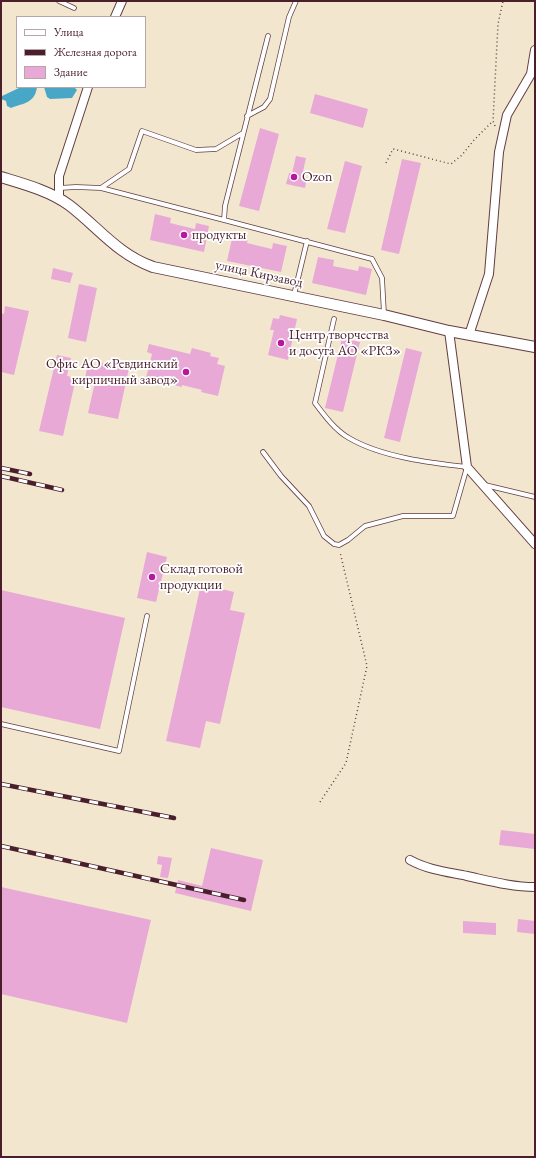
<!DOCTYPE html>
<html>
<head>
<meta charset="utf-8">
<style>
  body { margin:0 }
  #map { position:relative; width:536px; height:1158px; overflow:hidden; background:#f2e7ce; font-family:"EB Garamond",serif }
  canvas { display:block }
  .frame { position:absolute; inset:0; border:2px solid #4a1f2b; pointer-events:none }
  .legend { position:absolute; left:16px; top:16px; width:130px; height:72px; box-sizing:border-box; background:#fff; border:1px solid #b7a5aa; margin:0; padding:5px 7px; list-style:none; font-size:12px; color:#4a1f2b }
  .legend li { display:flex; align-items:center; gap:8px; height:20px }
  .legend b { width:20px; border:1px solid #b7a5aa }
</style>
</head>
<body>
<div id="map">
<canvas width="536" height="1158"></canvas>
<div class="frame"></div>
<ul class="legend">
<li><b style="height:5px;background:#fff"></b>Улица</li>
<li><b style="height:5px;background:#4a1f2b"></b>Железная дорога</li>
<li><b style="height:11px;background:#e8a9d7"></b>Здание</li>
</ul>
</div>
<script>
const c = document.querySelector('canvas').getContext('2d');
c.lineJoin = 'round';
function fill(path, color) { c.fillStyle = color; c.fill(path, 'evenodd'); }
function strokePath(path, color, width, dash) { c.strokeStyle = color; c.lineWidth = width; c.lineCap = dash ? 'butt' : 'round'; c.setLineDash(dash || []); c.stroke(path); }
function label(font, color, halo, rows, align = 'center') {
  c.font = font + ' "EB Garamond",serif'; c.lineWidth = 3.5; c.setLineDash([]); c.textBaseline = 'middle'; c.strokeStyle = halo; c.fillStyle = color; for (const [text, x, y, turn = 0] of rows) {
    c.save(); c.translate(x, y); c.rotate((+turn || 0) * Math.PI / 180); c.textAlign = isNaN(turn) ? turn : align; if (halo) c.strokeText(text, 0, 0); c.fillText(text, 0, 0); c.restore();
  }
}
fill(new Path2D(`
  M21 87H37C35 103 24 103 11 108L7 106 6 101 1 99 2 96Z
  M44 87H74L77 90 72 98 50 99 47 97Z`), '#48a6c7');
fill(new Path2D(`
  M315 94 368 109 363 128 310 113Z
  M260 128 279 134 259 211 239 206Z
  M296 156 306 158 302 176 307 178 305 188 286 184 289 173H292Z
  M402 159 421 163 399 254 381 250Z
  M345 161 362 166 345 233 327 229Z
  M155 214 171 218 170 223 195 229 196 223 209 226 204 252 150 240Z
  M233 234 248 238 247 243 272 249 273 243 287 246 281 272 227 261Z
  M318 257 334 260 333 266 358 271 359 266 372 269 366 295 312 283Z
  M53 268 73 273 70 283 51 279Z
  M79 284 97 288 86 342 68 338Z
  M5 306 29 311 14 375 1 372V313L4 314Z
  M280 315 297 319 288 360 268 355 274 330H270L273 318 279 319Z
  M342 338 360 342 343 412 325 408Z
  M149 344 190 354 192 348 211 353 210 356 219 358 217 364 225 366 218 396 201 392 202 390 182 385V387L146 378 152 354 147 352Z
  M406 348 422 352 400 442 384 438Z
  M57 355 71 358 67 376 76 378 63 436 39 431Z
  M99 362 129 368 118 419 88 413 95 382 85 379 87 368 97 370Z
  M147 552 167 557 156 602 137 598Z
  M201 584 234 592 230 610 245 613 220 724 206 721 200 748 166 741Z
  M1 590 125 618 100 729 1 707Z
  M501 830 535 834V849L499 845Z
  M211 848 263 860 251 911 175 893 178 880 202 886Z
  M158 856 172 858 168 878 160 877 162 865 157 864Z
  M1 887 151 920 127 1023 1 994Z
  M518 919 535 921V934L517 932Z
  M463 921 496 923V935L463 933Z`), '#e8a9d7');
const service = new Path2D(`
  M59 1 74 8
  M268 36 225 206 224 220 372 259 382 278 384 314
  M247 116 264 107 270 99 289 17 296 1
  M59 188 76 187 101 188 129 169 142 131 196 150 216 149 243 133
  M101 188 224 220
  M294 295 307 241
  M263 452 281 476 309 506 324 536 334 544 339 545 348 540 365 526 403 516H453L467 467C431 463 381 457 349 438 335 430 324 415 315 403L334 319
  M485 485 535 497
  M1 724 119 751 147 616`);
const minor = new Path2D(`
  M115 17 122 1
  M59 199V176L88 87
  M449 331 467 467 535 544
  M469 335 489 274 499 152 507 115 531 74 535 50
  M410 860C428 870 448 872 467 876 490 881 512 887 535 887`);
const tertiary = new Path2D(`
  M1 177C24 184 50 191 69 205 98 227 117 254 153 267L384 315 449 331 535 347`);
strokePath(service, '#633d43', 5.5);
strokePath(minor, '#633d43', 10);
strokePath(tertiary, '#633d43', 12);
strokePath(new Path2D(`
  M495 126 493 121 498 24 503 1
  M386 163 393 149 451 164 462 155 474 140 493 121
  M320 802 346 763 367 666 340 552`), '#633d43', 1.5, [1, 3]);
strokePath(service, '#fff', 4);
strokePath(minor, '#fff', 8);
strokePath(tertiary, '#fff', 10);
const rail = new Path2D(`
  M1 468 30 474
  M1 476 62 490
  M1 784 174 818
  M1 846 244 900`);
strokePath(rail, '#4a1f2b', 4.5);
strokePath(rail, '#fff', 3, [9]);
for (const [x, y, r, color] of [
  [294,177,4,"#b5179e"],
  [184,235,4,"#b5179e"],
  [281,343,4,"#b5179e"],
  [186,372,4,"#b5179e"],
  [152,577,4,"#b5179e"]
]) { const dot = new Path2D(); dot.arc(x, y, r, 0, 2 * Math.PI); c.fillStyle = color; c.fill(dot); strokePath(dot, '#fff', 1.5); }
label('14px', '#4a1f2b', '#fff', [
  ["Ozon",302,177],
  ["продукты",192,235],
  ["Центр творчества",289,335],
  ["и досуга АО «РКЗ»",289,351],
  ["Офис АО «Ревдинский",178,364,"right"],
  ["кирпичный завод»",178,380,"right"],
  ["Склад готовой",160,569],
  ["продукции",160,585]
], 'left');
label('14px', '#4a1f2b', '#fff', [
  ["улица Кирзавод",259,274,12]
]);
</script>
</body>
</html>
